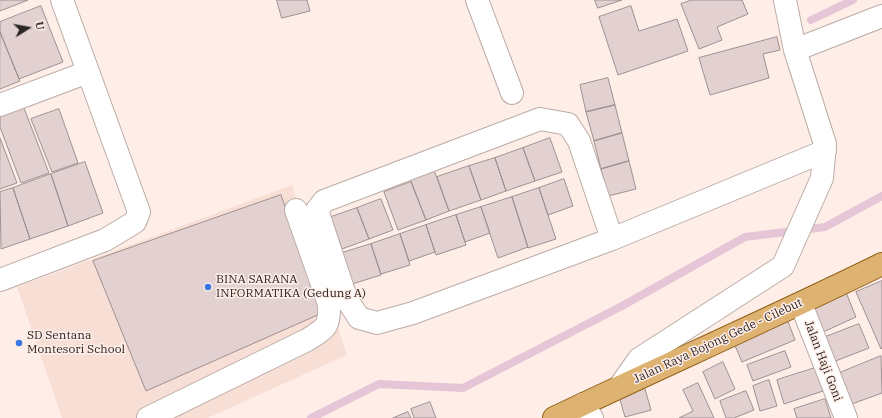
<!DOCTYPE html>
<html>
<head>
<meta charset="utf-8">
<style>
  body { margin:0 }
  #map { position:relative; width:882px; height:418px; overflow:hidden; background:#ffeee8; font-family:"IBM Plex Serif",serif }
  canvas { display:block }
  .north { position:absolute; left:8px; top:8px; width:40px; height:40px; -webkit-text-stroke:3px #ffeee8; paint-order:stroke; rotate:79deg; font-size:11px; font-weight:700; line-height:16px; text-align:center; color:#2b2523 }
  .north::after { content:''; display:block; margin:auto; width:14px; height:18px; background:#2b2523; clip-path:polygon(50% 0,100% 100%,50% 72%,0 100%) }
</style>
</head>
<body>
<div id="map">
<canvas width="882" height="418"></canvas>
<div class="north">U</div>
</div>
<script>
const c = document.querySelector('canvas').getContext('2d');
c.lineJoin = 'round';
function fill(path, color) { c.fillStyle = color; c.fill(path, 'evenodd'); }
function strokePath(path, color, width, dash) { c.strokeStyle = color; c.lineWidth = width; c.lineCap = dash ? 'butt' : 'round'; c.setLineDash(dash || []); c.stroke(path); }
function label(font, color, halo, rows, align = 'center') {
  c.font = font + ' "IBM Plex Serif",serif'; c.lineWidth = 3; c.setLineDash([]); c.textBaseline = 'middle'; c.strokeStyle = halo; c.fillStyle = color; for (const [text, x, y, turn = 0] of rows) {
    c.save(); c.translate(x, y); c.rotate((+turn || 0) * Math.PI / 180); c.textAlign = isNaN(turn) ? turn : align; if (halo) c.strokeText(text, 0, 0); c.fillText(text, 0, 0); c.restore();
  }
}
fill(new Path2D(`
  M292 185 347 355 208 418H62L17 287Z`), '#f8dfd6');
strokePath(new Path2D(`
  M811 20 853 0
  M311 418 379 384 463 388 622 306 745 237 825 227 882 196`), '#e5c5d6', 8);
const building = new Path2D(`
  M0 0H28L0 11Z
  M277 0H307L310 11 282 18Z
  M595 0H622L598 8Z
  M692 0H742L748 14 717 27 722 40 699 49 681 4Z
  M41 6 63 62 19 79 0 32V22Z
  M631 6 639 31 677 19 688 51 618 75 599 17Z
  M0 32 20 81 0 89Z
  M777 37 780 50 763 54 769 78 710 95 699 58Z
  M608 78 615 105 586 112 580 85Z
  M615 105 622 133 594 141 586 112Z
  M24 108 49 173 21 183 0 127V117Z
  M59 109 78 163 52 172 31 119Z
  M622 133 629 161 601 169 594 141Z
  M0 138 17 183 0 189Z
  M550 138 562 172 535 181 523 148Z
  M523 148 535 181 506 191 495 158Z
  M495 158 506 191 481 200 469 166Z
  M629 161 636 189 608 196 601 169Z
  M85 162 103 213 68 226 51 174Z
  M469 166 481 200 449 211 437 177Z
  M433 167 449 211 426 220 409 176Z
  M51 174 68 226 30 239 13 188Z
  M564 179 573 206 548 215 539 188Z
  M411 182 426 220 398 230 384 192Z
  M13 188 30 239 1 249 0 192Z
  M539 188 556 239 528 248 512 197Z
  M281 195 322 313 146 391 93 261Z
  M512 197 528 247 498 258 481 207Z
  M381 199 393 230 369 239 357 208Z
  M481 207 490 233 465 242 456 215Z
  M357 208 369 239 342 249 331 217Z
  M456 215 466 245 436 255 426 225Z
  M426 225 435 252 409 261 400 234Z
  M400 234 410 265 381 274 371 244Z
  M371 244 381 275 352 284 342 253Z
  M882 281V348L881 349 856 292Z
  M845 290 856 317 821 333 810 306Z
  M787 319 795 340 742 362 733 341Z
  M859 324 869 348 833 362 823 338Z
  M785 351 791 367 753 381 747 365Z
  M881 356 882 393 849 405 837 374Z
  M723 362 735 389 715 399 703 372Z
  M815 368 823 391 784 404 777 380Z
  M769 380 777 406 760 411 753 386Z
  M698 383 714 418H679L693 411 683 390Z
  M645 389 651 410 625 417 619 396Z
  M746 391 754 410 734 418H726L720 401Z
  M825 399 831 418H797L794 409Z
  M430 402 436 418H414L411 409Z
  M408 412 411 418H393Z`);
fill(building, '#e3d1d2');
strokePath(building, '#9f8f90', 1);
const minor = new Path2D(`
  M477 0 512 93
  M795 50 882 16
  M0 105 88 72
  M612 239 579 141 568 124 540 119 324 201 317 210 346 298 359 318 377 323 413 313 612 239 825 151
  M0 280 105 240 135 222 139 212 62 0
  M801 304 846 418
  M620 386 639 359 783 266 822 178 825 144 795 50 785 0
  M583 404 592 418
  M148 418 307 340C326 328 330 327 329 304L296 210`);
const major = new Path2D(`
  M554 418C663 366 774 317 882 264`);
strokePath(minor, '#bbaca6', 24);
strokePath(major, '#916119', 24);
strokePath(minor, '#fff', 22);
strokePath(major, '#deb371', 22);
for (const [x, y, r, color] of [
  [208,287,4,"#3977e5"],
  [19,343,4,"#3977e5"]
]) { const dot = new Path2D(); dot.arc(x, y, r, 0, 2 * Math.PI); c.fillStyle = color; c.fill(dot); strokePath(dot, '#ffeee8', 1.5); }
label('12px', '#2b2523', '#ffeee8', [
  ["BINA SARANA",216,280],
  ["INFORMATIKA (Gedung A)",216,294],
  ["SD Sentana",27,336],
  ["Montesori School",27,350]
], 'left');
label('12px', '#2b2523', '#ffeee8', [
  ["Jalan Raya Bojong Gede - Cilebut",718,341,-25],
  ["Jalan Haji Goni",823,361,69]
]);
</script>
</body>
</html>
